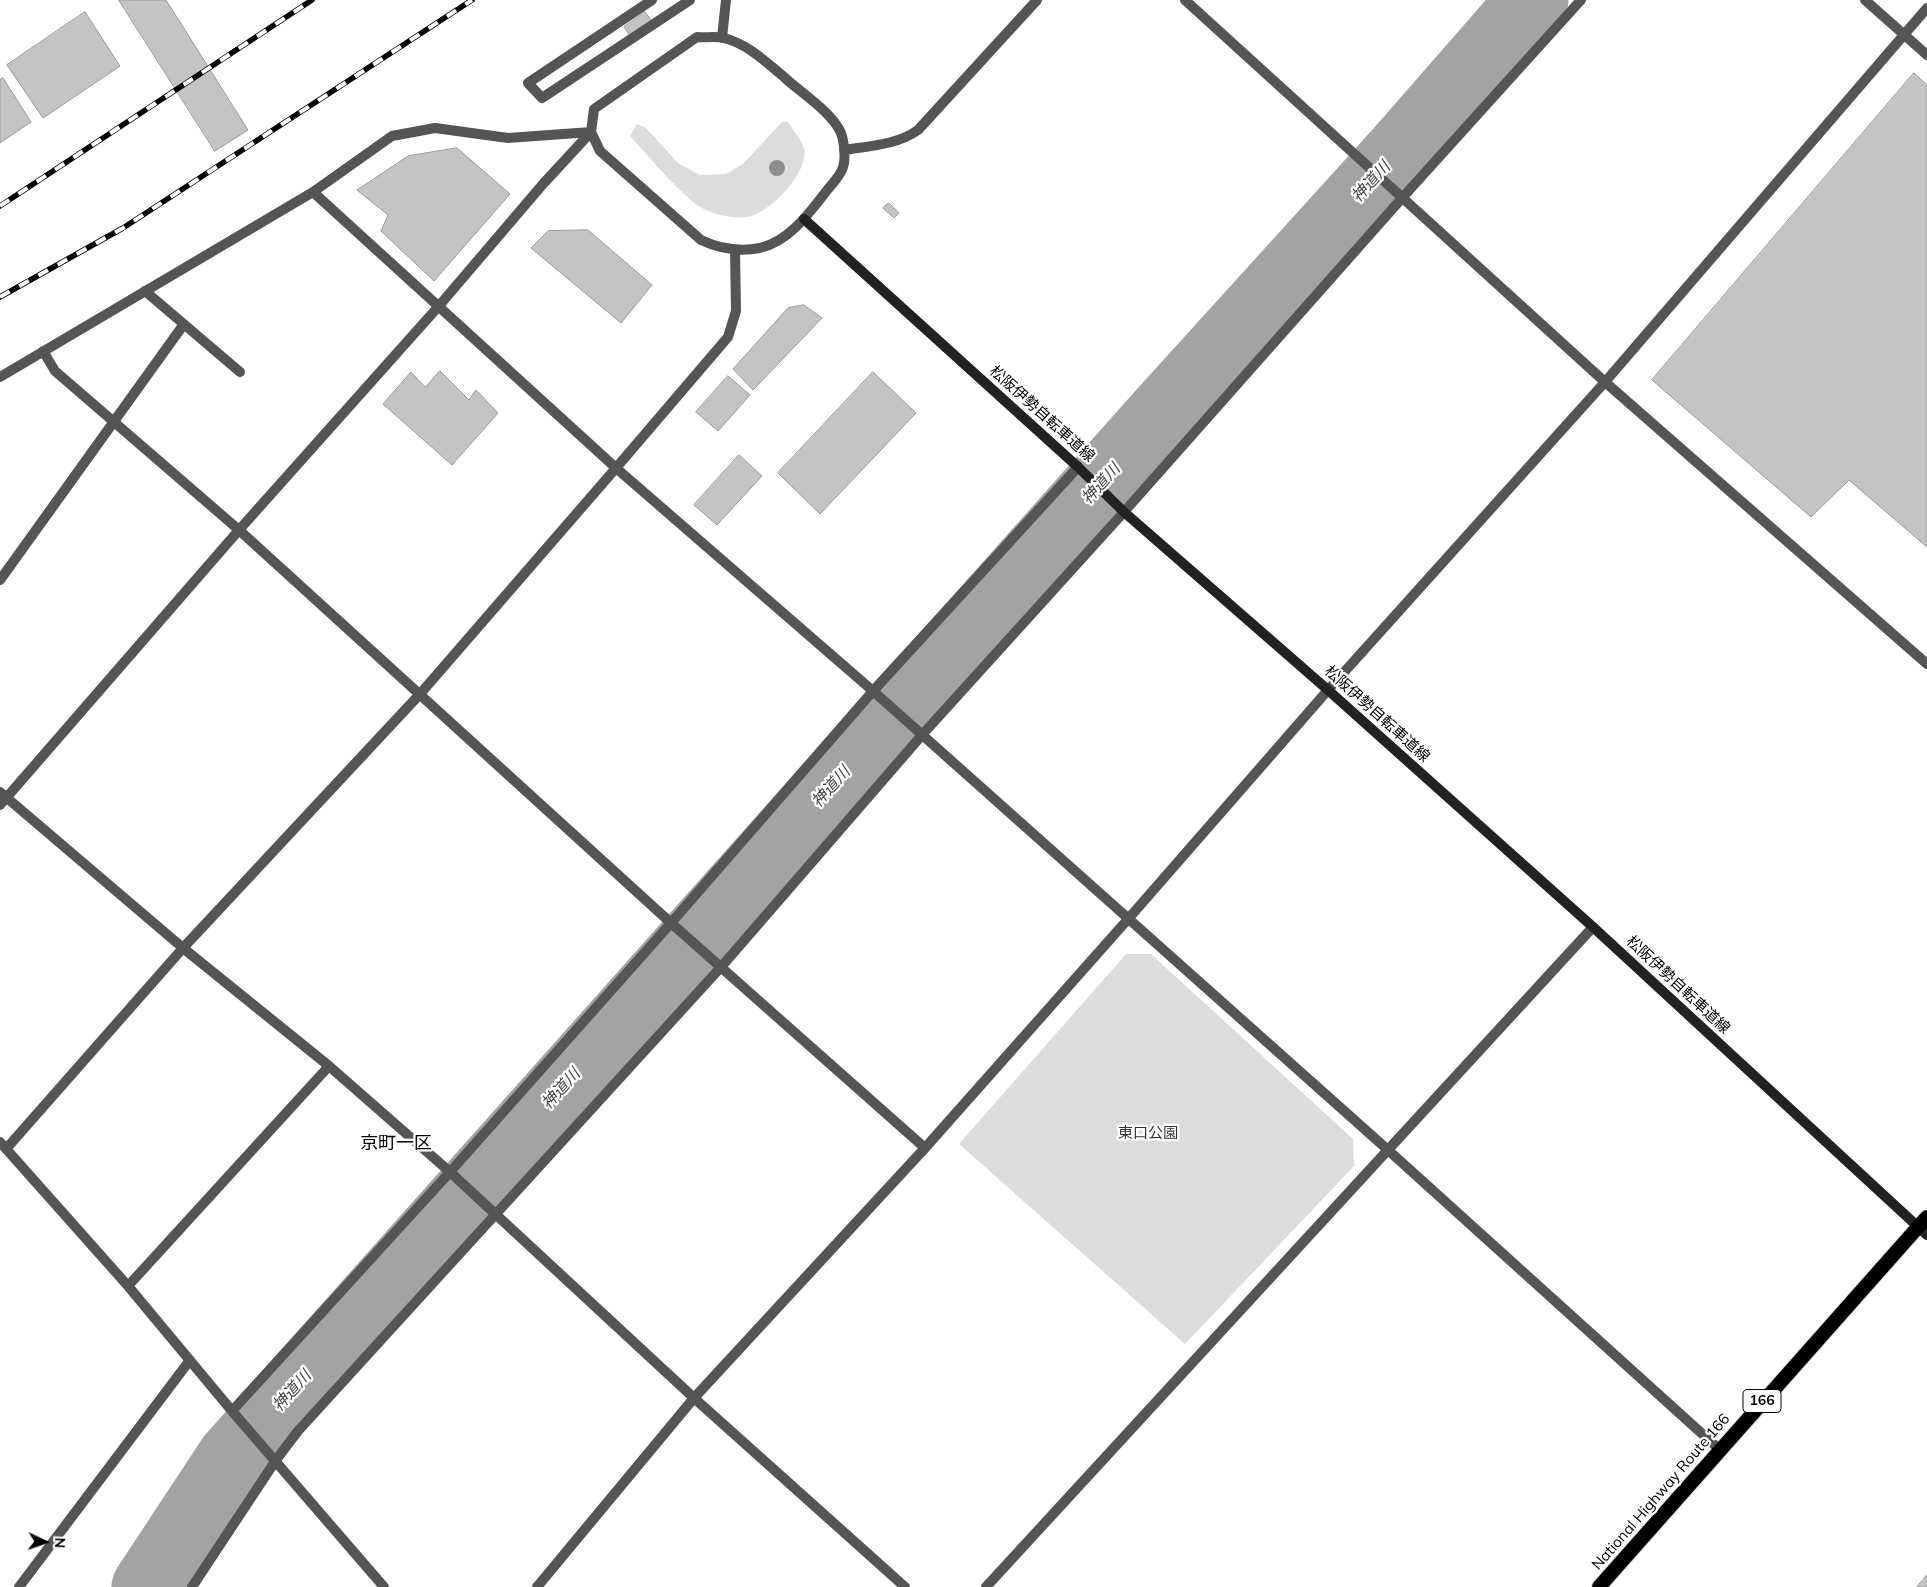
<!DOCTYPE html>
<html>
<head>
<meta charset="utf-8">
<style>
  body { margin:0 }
  #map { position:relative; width:1927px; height:1587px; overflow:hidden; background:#fff; font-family:Mulish,sans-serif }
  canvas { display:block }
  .north { position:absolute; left:20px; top:1517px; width:50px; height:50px; -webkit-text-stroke:4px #fff; paint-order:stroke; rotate:93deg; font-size:14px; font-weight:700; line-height:20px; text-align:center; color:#000 }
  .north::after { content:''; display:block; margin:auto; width:18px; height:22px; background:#000; clip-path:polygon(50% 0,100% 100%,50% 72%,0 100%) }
</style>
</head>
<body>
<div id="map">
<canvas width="1927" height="1587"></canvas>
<div class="north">N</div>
</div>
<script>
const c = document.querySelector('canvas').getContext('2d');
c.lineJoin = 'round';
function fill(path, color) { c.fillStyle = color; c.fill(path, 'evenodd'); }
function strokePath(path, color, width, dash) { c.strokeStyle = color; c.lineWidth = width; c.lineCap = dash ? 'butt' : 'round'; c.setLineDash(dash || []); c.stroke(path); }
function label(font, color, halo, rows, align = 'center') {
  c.font = font + ' Mulish,"Noto Sans JP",sans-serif'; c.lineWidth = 4.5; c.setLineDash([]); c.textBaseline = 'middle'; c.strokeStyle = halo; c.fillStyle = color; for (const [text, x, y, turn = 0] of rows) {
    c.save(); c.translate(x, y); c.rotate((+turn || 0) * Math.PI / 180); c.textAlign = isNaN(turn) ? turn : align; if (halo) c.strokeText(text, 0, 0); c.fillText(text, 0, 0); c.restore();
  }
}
fill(new Path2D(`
  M782 122H788C793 130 801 139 804 148 810 172 769 214 747 217 735 219 717 215 706 210 686 202 646 153 630 136L637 124 646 128 678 163 700 175 726 174 743 164Z
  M1126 954H1151L1353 1139 1354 1166 1185 1344 959 1144Z`), '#dcdcdc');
strokePath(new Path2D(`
  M147 1587 232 1458 1164 412 1400 152 1533 0`), '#a3a3a3', 71);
const building = new Path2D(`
  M119 0H166L248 130 215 151Z
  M85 12 120 66 43 118 7 65Z
  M645 12 652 21 630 36 624 27Z
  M1914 73 1927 85V547L1849 480 1811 517 1652 380Z
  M3 78 31 122 0 143V80Z
  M457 148 510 194 434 281 381 231 388 215 357 190 408 156Z
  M889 203 899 213 894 218 883 208Z
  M588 230 652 285 621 323 531 248 548 231Z
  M804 305 822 318 753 390 733 369 788 308Z
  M440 371 469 400 476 390 498 413 452 465 383 404 411 372 425 387Z
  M873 372 916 413 820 514 778 473Z
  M728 376 750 395 718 431 696 412Z
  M739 455 762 476 717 525 694 505Z
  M1927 1575V1587H1917Z`);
fill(building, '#c4c4c4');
strokePath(building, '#999', 1);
const trunk = new Path2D(`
  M1599 1587 1927 1217`);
strokePath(trunk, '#dbdbdb', 16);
strokePath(new Path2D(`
  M145 291 240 372
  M0 580 184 324`), '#555', 10);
strokePath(new Path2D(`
  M652 0 528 83 542 98 690 0`), '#555', 10);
strokePath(new Path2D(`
  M1185 0 1605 382 1927 664
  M1865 0 1927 55
  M697 37C706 38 716 36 724 38 748 44 766 62 784 77 801 93 832 112 841 133 844 141 846 159 843 167 841 175 833 183 828 189 810 212 790 241 760 248 739 252 720 249 701 240L600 151 591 132 594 109Z
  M722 38 726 0
  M844 150C869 146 897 145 918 130L1037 0
  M313 192 616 468 873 691 1388 1150 1719 1449
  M43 351 55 371 239 530 671 923 925 1148
  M0 377 313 192 392 136 435 128 508 138 591 132
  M0 792 183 948 329 1066 450 1172 694 1398 905 1587
  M0 805 239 530 438 307 543 184 591 132
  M0 1142 128 1286 232 1411 384 1587
  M6 1149 183 948 420 694 616 468 728 337 736 311 735 250
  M128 1286 329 1066
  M232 1411 450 1172 671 923 873 691 1078 467
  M19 1587 190 1360
  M192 1587 276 1460 298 1431 722 966 922 735 1124 512 1403 197 1581 0
  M537 1587 694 1398 925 1148 1129 918 1328 690
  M986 1587 1593 927`), '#555', 10);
strokePath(new Path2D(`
  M1328 690 1605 382 1927 8`), '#555', 10);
strokePath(new Path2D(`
  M804 219 1078 467 1124 512 1328 690 1593 927 1927 1235`), '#222', 10);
strokePath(trunk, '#000', 14);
const rail = new Path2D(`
  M0 206 312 0
  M0 297 123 228 472 0`);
strokePath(rail, '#000', 5.5);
strokePath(rail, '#fff', 4, [11]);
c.fillStyle = '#8f8f8f';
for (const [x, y] of [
  [777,168]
]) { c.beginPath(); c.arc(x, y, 8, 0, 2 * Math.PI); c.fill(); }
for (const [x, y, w] of [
  [1762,1401,38]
]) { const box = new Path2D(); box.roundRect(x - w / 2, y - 11.5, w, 23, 4); c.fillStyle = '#fff'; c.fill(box); strokePath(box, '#000', 1); }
label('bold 14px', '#000', null, [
  ["166",1762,1401]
]);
label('15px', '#000', '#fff', [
  ["松阪伊勢自転車道線",1042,414,42],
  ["松阪伊勢自転車道線",1377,714,42],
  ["松阪伊勢自転車道線",1678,985,43],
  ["National Highway Route 166",1661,1492,-49]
]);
label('15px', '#333', '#fff', [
  ["東口公園",1148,1133]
]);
label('italic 16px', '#444', '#fff', [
  ["神道川",1371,182,-48],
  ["神道川",1101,484,-48],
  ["神道川",831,787,-48],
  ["神道川",561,1089,-48],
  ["神道川",292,1391,-48]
]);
label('18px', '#000', '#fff', [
  ["京町一区",396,1144]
]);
</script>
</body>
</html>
